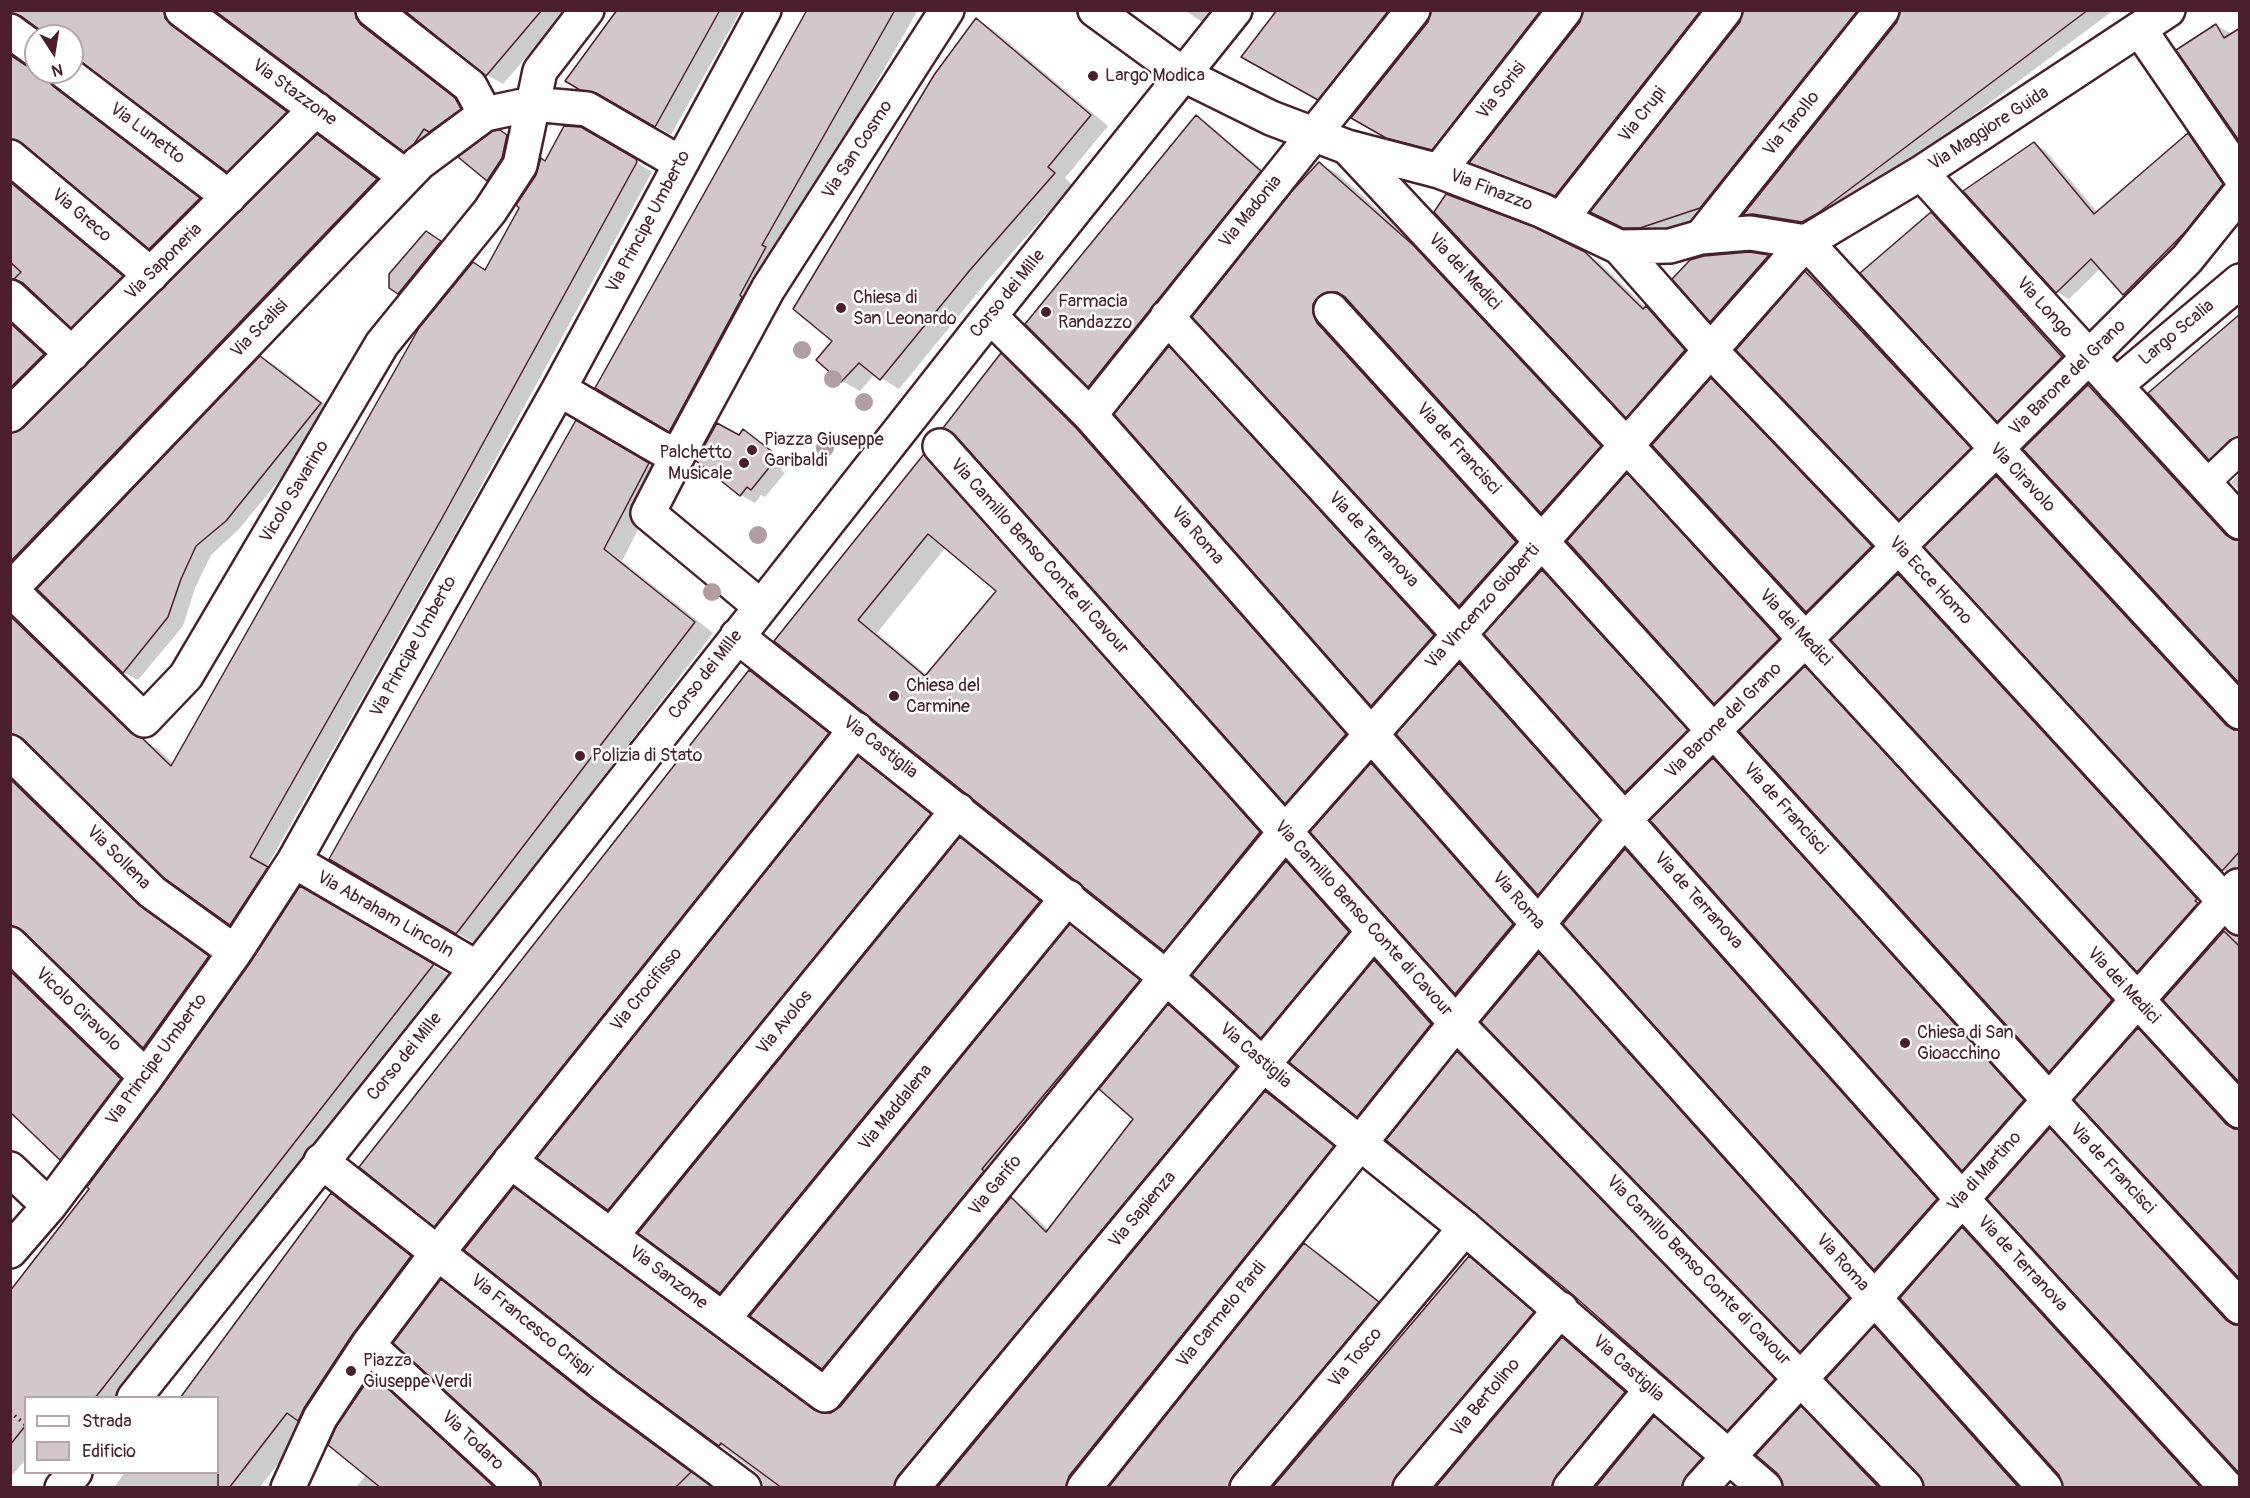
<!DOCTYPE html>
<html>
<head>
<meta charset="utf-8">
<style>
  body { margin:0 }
  #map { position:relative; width:2250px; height:1498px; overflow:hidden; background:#fff; font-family:Pangolin,sans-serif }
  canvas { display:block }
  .frame { position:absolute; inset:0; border:12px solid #4a1f2b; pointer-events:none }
  .legend { position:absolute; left:24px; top:1396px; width:195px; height:78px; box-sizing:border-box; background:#fff; border:2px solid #b7a5aa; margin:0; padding:8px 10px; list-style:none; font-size:18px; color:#4a1f2b }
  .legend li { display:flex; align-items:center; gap:12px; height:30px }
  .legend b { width:30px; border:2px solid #b7a5aa }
  .north { position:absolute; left:24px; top:24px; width:60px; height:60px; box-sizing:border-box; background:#fff; border:2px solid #b7a5aa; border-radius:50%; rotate:168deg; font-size:16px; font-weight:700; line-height:24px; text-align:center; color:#4a1f2b }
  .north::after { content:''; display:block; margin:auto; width:21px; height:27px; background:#4a1f2b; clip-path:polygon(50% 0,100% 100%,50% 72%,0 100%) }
</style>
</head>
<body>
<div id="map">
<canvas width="2250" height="1498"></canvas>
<div class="frame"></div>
<ul class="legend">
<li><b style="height:8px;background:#fff"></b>Strada</li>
<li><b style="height:16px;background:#d2c7cb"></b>Edificio</li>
</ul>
<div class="north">N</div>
</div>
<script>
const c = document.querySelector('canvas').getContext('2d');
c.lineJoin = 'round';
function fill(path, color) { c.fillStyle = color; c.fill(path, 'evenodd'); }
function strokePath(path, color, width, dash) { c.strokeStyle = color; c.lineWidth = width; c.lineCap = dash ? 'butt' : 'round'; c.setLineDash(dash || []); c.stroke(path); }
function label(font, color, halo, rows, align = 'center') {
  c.font = font + ' Pangolin,sans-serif'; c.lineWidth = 5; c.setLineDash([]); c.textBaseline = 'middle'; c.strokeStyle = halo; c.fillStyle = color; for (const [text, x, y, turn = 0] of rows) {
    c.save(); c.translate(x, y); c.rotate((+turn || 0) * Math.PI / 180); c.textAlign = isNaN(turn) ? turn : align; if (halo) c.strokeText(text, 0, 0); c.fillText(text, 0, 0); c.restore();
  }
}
fill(new Path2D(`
  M10 10H182L180 27 187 36 302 122 244 180 228 170 84 62 72 65V36H50L30 21 20 22 10 30Z
  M217 10H373L371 27 377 35 471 109 421 160 405 150Z
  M406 10H567L503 84 487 75Z
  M619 10H741L671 135 614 101 598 98 568 81Z
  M808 10H918L777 255 686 439 597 387Z
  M1184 10H1218L1207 25Z
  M1279 10H1411L1334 107 1243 56Z
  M1433 10H1563L1448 158 1404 146 1353 118 1429 22Z
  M1585 10H1723L1571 204 1487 171 1472 162 1581 22Z
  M1745 10H1880L1716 216 1657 236H1640L1592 212 1741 22Z
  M1902 10H2114L1819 230 1760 223 1745 214 1898 22Z
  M977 20 995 31 1108 126 1065 178 1072 185 988 280 899 389 875 374 860 391 842 381 834 341Z
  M2216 25 2232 34 2240 30V141L2178 50Z
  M10 51 15 57 31 69 36 70V72H62L63 89 70 98 215 209 166 257 150 248 30 147 21 148 10 156Z
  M1196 117 1208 124 1272 178 1101 393 1089 386 1027 324Z
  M581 129 652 172 457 530 266 868 283 878 247 933 165 876 29 742H22L10 752V610L144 741 158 749 174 764 486 272 545 163Z
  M500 132 514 140 502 188 488 180 461 157Z
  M2188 135 2199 142 2234 192 2135 301 2124 294 2101 268 2069 299 2057 292 1965 191 2034 144 2045 150 2098 213Z
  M318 136 334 145 392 189 10 590V435L24 429Z
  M1319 163 1338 174 1432 258 1619 457 1561 523 1542 512 1351 302 1337 307 1534 553 1479 616 1460 605 1194 317Z
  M10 177 14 182 138 286 88 336 72 326 29 287 22 288 10 297Z
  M1931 213 1942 220 2073 364 2010 427 1998 420Z
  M437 239 451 249 410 299 391 288Z
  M1585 253 1599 262 1646 308 1660 315 1698 359 1641 424 1627 416Z
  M1749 253 1769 257 1779 262 1722 327 1711 321 1674 279Z
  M1805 273 1821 282 1986 458 1916 528 1900 519Z
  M2240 316V457L2226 468 2210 459Z
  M10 317 60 364 10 415Z
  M1169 348 1184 357 1449 644 1387 714 1372 705 1116 414Z
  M1002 355 1016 364 1091 438 1360 743 1300 811 1286 802Z
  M261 357 276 366 335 412 239 529 211 555 195 588 183 626 138 680 123 672Z
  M1711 380 1724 387 1884 554 1820 619 1807 611Z
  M2088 386 2104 396 2239 542 2240 682Z
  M576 423 666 475 622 561 713 633 476 944 331 859Z
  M743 431 787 462 781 470 785 473 765 497 761 495 755 503 741 495 698 461 739 436Z
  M924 456 944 467 1279 845 1184 961 1164 950 776 641ZM946 547 998 591 927 675 877 633Z
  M2240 473V491L2231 482Z
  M1627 475 1643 485 1795 649 1731 712 1715 703Z
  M1996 477 2013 487 2240 732V880L2225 872 1927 547Z
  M1542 572 1554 578 1699 738 1638 798 1626 791 1486 634Z
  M1898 575 1913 584 2213 910 2153 979 2138 971 1833 640Z
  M1460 665 1476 674 1615 830 1554 903 1539 894Z
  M1805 668 1820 677 2126 1010 2065 1080 2050 1071 1741 732Z
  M750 672 767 682 845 744 453 1235 435 1225Z
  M859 758 876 768 947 825 626 1219 609 1209Z
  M1713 760 1733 771 2043 1113 1983 1181 1963 1170Z
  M1371 765 1383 772 1525 932 1468 1000 1456 993 1312 832Z
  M10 772 155 917 224 967 160 1056 144 1047 29 934H22L10 944Z
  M960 839 978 849 1057 912 738 1302 721 1292Z
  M1625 850 1642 860 1953 1210 1892 1279 1875 1269 1565 923Z
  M1286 863 1307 874 1369 944 1282 1048 1262 1037Z
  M300 888 454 978 125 1398H26V1459L10 1478V1293L91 1189 252 964Z
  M1070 926 1085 935 1154 990 838 1377 823 1368Z
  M2225 931 2240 938V1081L2165 1000Z
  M1539 955 1558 966 1867 1310 1820 1361 1801 1350Z
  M1375 962 1395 974 1451 1036 1378 1127 1358 1116Z
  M10 964 136 1089 77 1168 61 1159 10 1110Z
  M1169 1006 1185 1016 1252 1077 913 1488H764L762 1479 756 1472 617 1369 514 1189 530 1198 822 1415 832 1414 841 1408 1011 1199 1027 1209 1049 1230 1135 1118Z
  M2138 1030 2154 1039 2239 1131 2240 1277Z
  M1458 1053 1471 1061 1787 1387 1741 1437 1728 1429Z
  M1266 1093 1282 1102 1349 1156 1085 1488H939Z
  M2050 1130 2066 1139 2239 1326 2240 1472Z
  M332 1195 353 1207 432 1269 259 1488H114L125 1472H218V1398Z
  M1963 1229 1979 1238 2207 1488H2065Z
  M1304 1245 1320 1254 1394 1312 1248 1488H1110Z
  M1469 1258 1485 1267 1549 1323 1411 1488H1274Z
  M441 1281 457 1291 610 1411 713 1488H543V1483Z
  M1875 1328 1891 1337 2026 1488H1926Z
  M1562 1339 1579 1348 1641 1402 1571 1488H1437Z
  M372 1376 388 1385 499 1488H355L367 1474Z
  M1801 1408 1817 1417 1885 1488H1785Z
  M1654 1418 1670 1428 1717 1468 1701 1488H1597Z`), '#0003');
const building = new Path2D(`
  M10 10H164L165 18 171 25 287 112 227 172 72 55V36H48L21 16 10 13Z
  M214 10H355L356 18 361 25 455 98 461 109 429 132 424 129 414 144 404 152Z
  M404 10H542L486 76Z
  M617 10H720L655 127 596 93 580 90 565 81Z
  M807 10H895L762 245 766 247 740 295 742 297 669 432 595 388Z
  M1277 10H1389L1318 100 1241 57Z
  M1431 10H1541L1432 150 1386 138 1351 118 1428 22Z
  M1583 10H1701L1555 196 1469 163 1580 22Z
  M1743 10H1858L1700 208 1640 228H1623L1590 212 1740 22Z
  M1900 10H2088L1818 213 1802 222 1753 214 1743 215 1897 22Z
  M976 18 1091 115 1048 167 1055 173 970 270 880 380 859 363 841 382 816 360 832 341 793 309 934 75Z
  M2216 24 2224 38 2240 28V142L2176 50Z
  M10 55 25 65 36 68V72H47L48 80 54 87 200 198 149 249 22 143 10 139Z
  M1196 115 1261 171 1088 387 1025 324Z
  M564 126 581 127 636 159 637 162 441 520 250 857 268 867 230 925 164 878 23 739 10 734V616L131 733 142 738 171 766 419 328 473 262 485 270 519 208 516 205 536 175 541 158 545 161Z
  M500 130 507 135 502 158 487 181 458 157 493 131Z
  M2188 133 2223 184 2185 232 2123 295 2091 259 2056 293 1963 191 2034 142 2094 214Z
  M317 134 377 179 10 562V433L23 428Z
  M1319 162 1413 245 1601 446 1541 513 1345 297 1337 292H1328L1318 297 1313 304V313L1317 323 1516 542 1459 606 1192 317 1293 190Z
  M10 182 123 276 71 328 23 283 14 279 21 272 10 262Z
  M1446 194 1534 227 1585 252 1643 309 1646 306 1685 350 1626 418 1434 212Z
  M1931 212 2062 357 1997 422 1860 273Z
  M426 231 441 241 398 294 389 288V274Z
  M1749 252 1769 255 1710 322 1672 279 1690 260 1704 256Z
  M1805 271 1971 448 1899 520 1736 350Z
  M2240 314V436L2230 440 2209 460 2148 393Z
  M10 323 44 354 10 388Z
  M1169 346 1434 635 1371 706 1114 414Z
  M1001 353 1076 428 1346 734 1285 804 954 434 943 428Z
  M260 356 321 403 226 521 196 546 181 579 168 617 123 673 37 589Z
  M1711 378 1872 546 1806 612 1652 445Z
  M2088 385 2226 535 2234 540H2240V684L2023 449Z
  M576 420 649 463 604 549 695 622 456 934 329 859Z
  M717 423 739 435 743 429 774 453 769 461 772 464 751 490 747 487 740 496 696 461Z
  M924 454 1260 832 1164 951 774 641ZM928 534 996 591 925 676 858 620Z
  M1627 473 1779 639 1714 704 1567 541Z
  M1996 476 2226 725 2234 730H2240V851L2222 871 1924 547Z
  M1542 570 1688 730 1625 792 1484 634Z
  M1898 574 2197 899 2195 901 2198 903 2137 972 1831 640Z
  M1459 663 1600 820 1538 895 1396 734Z
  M1805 666 2112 1000 2049 1072 1739 731Z
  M749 670 829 733 434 1227 359 1167Z
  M858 756 931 814 608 1210 537 1158Z
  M1713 758 2024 1100 1962 1171 1650 820Z
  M1371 763 1513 924 1455 994 1310 832Z
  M10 779 139 905 209 956 143 1048 23 931 10 926Z
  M960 837 1040 901 720 1293 638 1233Z
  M1625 849 1937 1199 1874 1270 1563 924Z
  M1286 861 1349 932 1261 1038 1192 975Z
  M300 886 434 964 95 1398H26V1425L10 1445V1291L89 1189 87 1187 161 1088 250 963Z
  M1070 924 1140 980 982 1169 984 1171 822 1369 750 1316Z
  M2224 931 2240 947V1083L2163 1000Z
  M1539 953 1849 1298 1800 1352 1481 1022Z
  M1374 960 1431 1024 1357 1117 1289 1062Z
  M10 971 121 1079 60 1160 10 1112Z
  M1168 1004 1237 1067 898 1476 894 1488H782L721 1443 719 1446 616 1370 464 1250 514 1187 814 1410 822 1413H831L840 1407 1011 1197 1046 1232 1133 1119 1099 1089Z
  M2138 1028 2226 1124 2234 1129H2240V1279L2074 1100Z
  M1457 1051 1775 1379 1727 1431 1573 1295 1386 1140Z
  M1265 1091 1334 1146 1069 1476 1066 1488H937Z
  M2050 1128 2226 1320 2234 1325H2240V1474L1987 1199Z
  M331 1193 411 1256 352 1335 304 1408 298 1421 287 1413 229 1488H218V1398H180Z
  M1962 1227 2201 1488H2063L2059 1475 1900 1298Z
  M1304 1243 1379 1302 1233 1476 1229 1488H1108Z
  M1469 1256 1534 1312 1396 1476 1392 1488H1272Z
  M441 1279 593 1400 691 1472 675 1488H541V1482L536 1474 393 1343Z
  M1874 1326 2019 1488H1924L1919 1475 1826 1379Z
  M1562 1337 1625 1392 1556 1476 1552 1488H1435Z
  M372 1374 495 1488H381L328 1445 336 1427Z
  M1801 1406 1879 1488H1783L1782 1481 1778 1474 1756 1455Z
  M1654 1416 1702 1458 1686 1476 1682 1488H1595Z`);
fill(building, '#d2c7cb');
strokePath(building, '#4a1f2b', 1.5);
const service = new Path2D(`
  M2205 484 2240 451`);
const pedestrian = new Path2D(`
  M678 455 648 513 760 606`);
const minor = new Path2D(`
  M182 10 405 176
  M373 10 470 86 485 114
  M2140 30 2240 176
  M10 31 36 50
  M65 72 229 197
  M1184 75 1271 118 1347 147 1439 171 1541 210 1619 247 1670 246 1701 237 1750 233 1806 242
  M1347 147 1626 445 2240 1111
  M10 157 151 275
  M1439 171 1565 10
  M1921 173 2240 522
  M1561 219 1725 10
  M1701 237 1882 10
  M1806 242 2240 712
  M1619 247 1710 350 1899 547 2240 918
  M10 297 72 354
  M1331 310 2049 1100 2240 1307
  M1167 317 1459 634 1962 1199 2227 1488
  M2115 386 2240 281
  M559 389 660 448 678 455 768 289 947 10
  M10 415 316 109
  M1090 415 1413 10
  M940 446 1456 1023 1906 1488
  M10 590 419 163 485 114 532 104 587 109 680 163
  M11 590 144 720 186 676 382 344 490 211 520 165 540 71 587 10
  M10 752 152 892 235 952
  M294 861 477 968
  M10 944 146 1077
  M321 1161 605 1385 744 1488
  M510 1161 825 1395 1285 832 1806 242 1921 173 2168 10
  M10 1169 49 1206
  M611 1236 958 810
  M10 1251 49 1206 146 1077 235 952 294 861 559 389 764 10
  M723 1319 1068 897
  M368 1345 523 1488
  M288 1488 320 1418 368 1345 438 1252 856 729
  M912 1488 1373 932
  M1084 1488 1456 1023 1625 819 2187 259 2240 193
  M1247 1488 1465 1228
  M1410 1488 1561 1309
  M1570 1488 1651 1390
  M1700 1488 1874 1299 2238 886`);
const tertiary = new Path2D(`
  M1095 10 1184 75
  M990 316 1090 415 1538 924 2045 1488
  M737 636 1166 977 1263 1065 1465 1228 1765 1488
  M134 1398 477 968 990 316 1235 10
  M62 1488 75 1472`);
strokePath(service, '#4a1f2b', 30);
strokePath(pedestrian, '#4a1f2b', 38);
strokePath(minor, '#4a1f2b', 38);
strokePath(tertiary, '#4a1f2b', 38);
strokePath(new Path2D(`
  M10 1412 26 1425`), '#4a1f2b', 4, [1.5, 4.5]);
strokePath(service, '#fff', 26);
strokePath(pedestrian, '#fff', 33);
strokePath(minor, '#fff', 33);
strokePath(tertiary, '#fff', 33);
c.fillStyle = '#b19ea3';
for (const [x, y] of [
  [802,350],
  [833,379],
  [864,402],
  [825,448],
  [758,535],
  [712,592]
]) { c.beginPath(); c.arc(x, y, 9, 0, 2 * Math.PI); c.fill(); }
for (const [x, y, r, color] of [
  [1093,76,6,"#4a1f2b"],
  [841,308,6,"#4a1f2b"],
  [1046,312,6,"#4a1f2b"],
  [752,450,6,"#4a1f2b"],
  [744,463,6,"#4a1f2b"],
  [894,696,6,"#4a1f2b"],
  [580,756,6,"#4a1f2b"],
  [1905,1043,6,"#4a1f2b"],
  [351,1371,6,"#4a1f2b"]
]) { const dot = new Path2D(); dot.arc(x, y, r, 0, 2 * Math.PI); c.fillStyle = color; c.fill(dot); strokePath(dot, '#fff', 2); }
label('18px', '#4a1f2b', '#fff', [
  ["Largo Modica",1105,76],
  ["Chiesa di",853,298],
  ["San Leonardo",853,319],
  ["Farmacia",1058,302],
  ["Randazzo",1058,323],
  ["Piazza Giuseppe",764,440],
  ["Garibaldi",764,461],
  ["Palchetto",732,453,"right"],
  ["Musicale",732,474,"right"],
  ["Chiesa del",906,686],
  ["Carmine",906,707],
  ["Polizia di Stato",592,756],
  ["Chiesa di San",1917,1033],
  ["Gioacchino",1917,1054],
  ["Piazza",363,1361],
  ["Giuseppe Verdi",363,1382]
], 'left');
label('18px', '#4a1f2b', '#fff', [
  ["Via Sorisi",1502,91,-52],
  ["Via Stazzone",294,93,36],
  ["Via Crupi",1643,115,-52],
  ["Via Tarollo",1792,124,-51],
  ["Via Maggiore Guida",1989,129,-33],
  ["Via Lunetto",147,134,37],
  ["Via San Cosmo",858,150,-57],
  ["Via Finazzo",1491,191,21],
  ["Via Madonia",1251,212,-51],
  ["Via Greco",81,216,40],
  ["Via Principe Umberto",649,222,-62],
  ["Via Saponeria",164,262,-45],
  ["Via dei Medici",1464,272,47],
  ["Corso dei Mille",1008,294,-51],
  ["Via Longo",2044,308,48],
  ["Via Scalisi",260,329,-46],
  ["Largo Scalia",2177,333,-40],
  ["Via Barone del Grano",2068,378,-45],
  ["Via de Francisci",1458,449,48],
  ["Via Ciravolo",2022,478,47],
  ["Vicolo Savarino",295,492,-59],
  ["Via Roma",1197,536,49],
  ["Via de Terranova",1373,540,47],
  ["Via Camillo Benso Conte di Cavour",1039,557,48],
  ["Via Ecce Homo",1930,581,47],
  ["Via Vincenzo Gioberti",1483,607,-48],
  ["Via dei Medici",1795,628,47],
  ["Via Principe Umberto",414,647,-61],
  ["Corso dei Mille",706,675,-52],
  ["Via Barone del Grano",1724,721,-45],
  ["Via Castiglia",880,748,38],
  ["Via de Francisci",1785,809,48],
  ["Via Sollena",118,858,45],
  ["Via Roma",1518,901,49],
  ["Via de Terranova",1698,901,48],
  ["Via Abraham Lincoln",385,915,30],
  ["Via Camillo Benso Conte di Cavour",1363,919,48],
  ["Via dei Medici",2123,986,47],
  ["Via Crocifisso",647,990,-51],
  ["Vicolo Ciravolo",78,1010,44],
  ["Via Avolos",785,1023,-51],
  ["Via Castiglia",1255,1056,41],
  ["Corso dei Mille",405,1057,-51],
  ["Via Principe Umberto",157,1060,-54],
  ["Via Maddalena",896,1108,-51],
  ["Via de Francisci",2112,1169,47],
  ["Via di Martino",1985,1172,-48],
  ["Via Garifo",996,1186,-51],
  ["Via Sapienza",1143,1210,-50],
  ["Via Roma",1842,1263,48],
  ["Via de Terranova",2022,1264,47],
  ["Via Camillo Benso Conte di Cavour",1698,1271,46],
  ["Via Sanzone",668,1278,37],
  ["Via Carmelo Pardi",1222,1315,-51],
  ["Via Francesco Crispi",531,1326,39],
  ["Via Tosco",1356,1358,-50],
  ["Via Castiglia",1628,1369,42],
  ["Via Bertolino",1486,1398,-50],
  ["Via Todaro",472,1441,43]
]);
</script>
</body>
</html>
